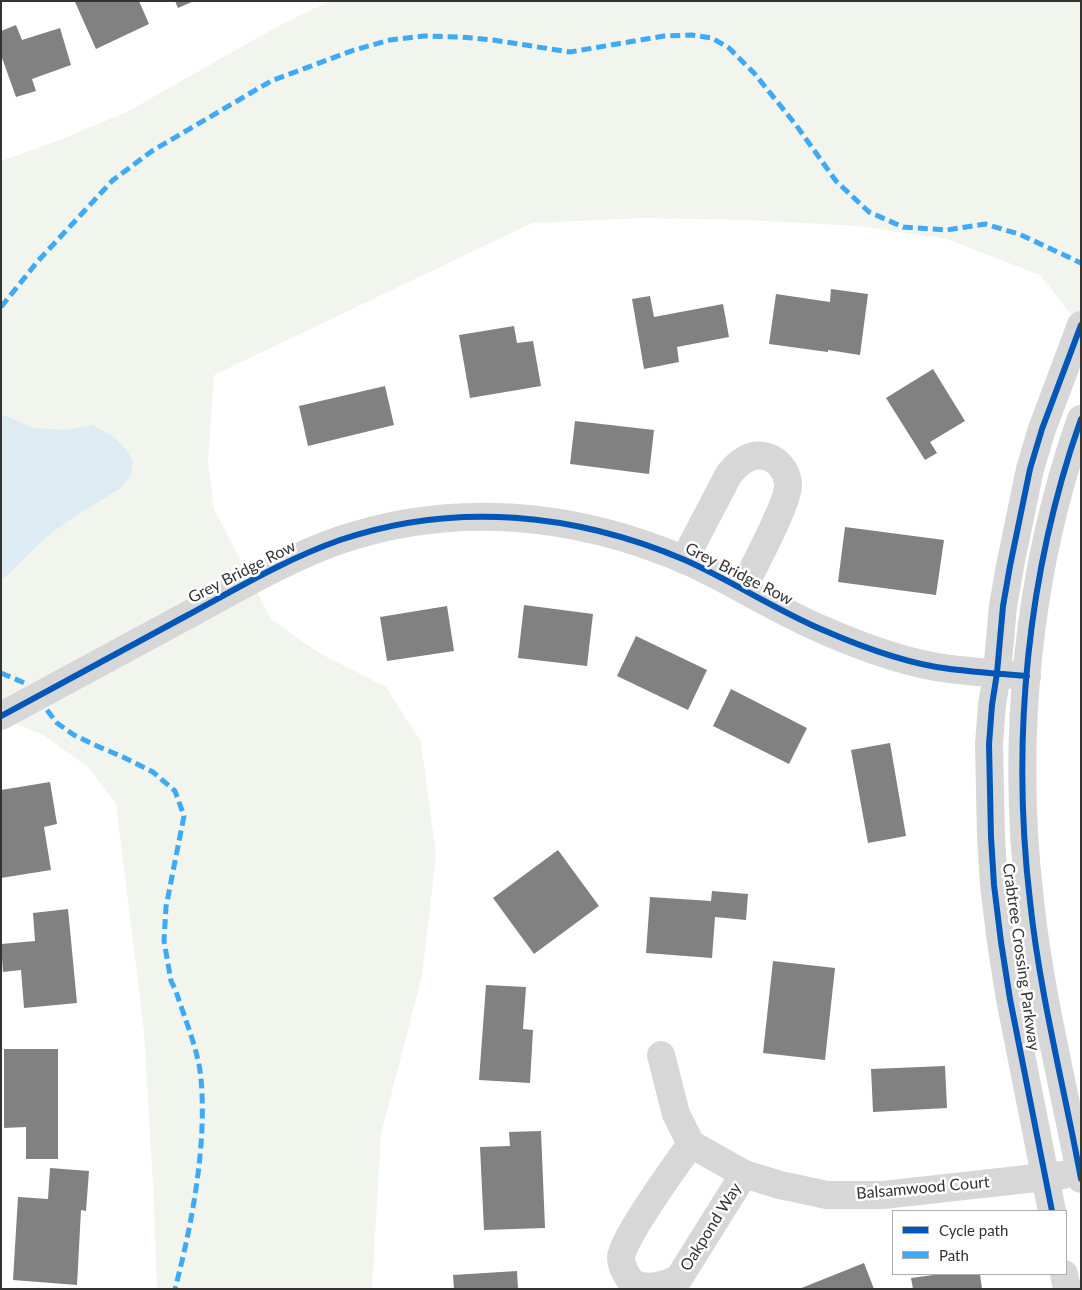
<!DOCTYPE html>
<html>
<head>
<meta charset="utf-8">
<style>
  body { margin:0 }
  #map { position:relative; width:1082px; height:1290px; overflow:hidden; background:#fff; font-family:Lato,sans-serif }
  canvas { display:block }
  .frame { position:absolute; inset:0; border:2px solid #333; pointer-events:none }
  .legend { position:absolute; left:892px; top:1210px; width:175px; height:65px; box-sizing:border-box; background:#fff; border:1px solid #adadad; margin:0; padding:6px 9px; list-style:none; font-size:15px; color:#333 }
  .legend li { display:flex; align-items:center; gap:10px; height:25px }
  .legend b { width:25px; border:1px solid #adadad }
</style>
</head>
<body>
<div id="map">
<canvas width="1082" height="1290"></canvas>
<div class="frame"></div>
<ul class="legend">
<li><b style="height:6px;background:#0057b8"></b>Cycle path</li>
<li><b style="height:6px;background:#3fa9f5"></b>Path</li>
</ul>
</div>
<script>
const c = document.querySelector('canvas').getContext('2d');
c.lineJoin = 'round';
function fill(path, color) { c.fillStyle = color; c.fill(path, 'evenodd'); }
function strokePath(path, color, width, dash) { c.strokeStyle = color; c.lineWidth = width; c.lineCap = dash ? 'butt' : 'round'; c.setLineDash(dash || []); c.stroke(path); }
function label(font, color, halo, rows, align = 'center') {
  c.font = font + ' Lato,sans-serif'; c.lineWidth = 5; c.setLineDash([]); c.textBaseline = 'middle'; c.strokeStyle = halo; c.fillStyle = color; for (const [text, x, y, turn = 0] of rows) {
    c.save(); c.translate(x, y); c.rotate((+turn || 0) * Math.PI / 180); c.textAlign = isNaN(turn) ? turn : align; if (halo) c.strokeText(text, 0, 0); c.fillText(text, 0, 0); c.restore();
  }
}
fill(new Path2D(`
  M329 1H1081V327L1040 275 947 239 858 226 748 220 644 218 532 223 214 375 208 462 214 509 271 619 319 653 386 687 421 742 436 855 422 976 381 1134 372 1289H157L154 1203 144 1031 116 804 89 768 42 734 1 718V161L57 141 127 112 273 29Z`), '#f1f5ed');
fill(new Path2D(`
  M1 414 34 428 64 430 92 425 114 437 128 452 133 463 131 475 121 488 72 518 45 538 1 581Z`), '#ddebf3');
fill(new Path2D(`
  M77 1H139L149 24 96 49 75 2Z
  M175 1H194L178 8Z
  M16 25 22 40 60 28 71 65 32 79 36 91 16 97 1 55V31Z
  M831 289 868 294 860 355 828 350V352L769 344 776 294 830 302Z
  M650 296 654 317 723 304 729 337 677 347 679 362 644 369 632 299Z
  M514 326 517 343 533 341 541 386 470 398 459 335Z
  M933 369 965 421 930 442 937 453 925 460 886 398Z
  M385 386 394 425 308 446 299 406Z
  M575 421 654 430 649 474 570 464Z
  M845 527 944 540 936 595 838 582Z
  M524 605 593 614 587 666 518 658Z
  M447 606 454 651 387 661 380 617Z
  M636 636 707 670 688 710 617 676Z
  M731 689 807 728 789 764 713 726Z
  M890 743 906 836 868 843 851 750Z
  M50 782 57 824 44 827 51 870 1 878V790Z
  M558 850 599 906 534 954 493 898Z
  M712 891 748 894 746 920 715 917 712 958 646 953 650 897 711 901Z
  M68 909 77 1003 24 1008 21 970 3 972 1 944 35 941 33 913Z
  M773 961 835 968 825 1060 763 1053Z
  M486 985 526 987 523 1029 533 1030 530 1083 479 1080Z
  M4 1049H58V1159H26V1127L4 1128Z
  M945 1066 947 1108 873 1112 871 1069Z
  M541 1131 545 1228 484 1230 480 1147 510 1146 509 1132Z
  M50 1168 89 1171 86 1211 81 1210 77 1285 13 1280 18 1197 48 1199Z
  M864 1263 874 1289H799Z
  M517 1271 518 1289H454L453 1275Z
  M941 1274H980L982 1289H913L911 1278Z`), '#818181');
strokePath(new Path2D(`
  M1081 419C1027 572 1011 740 1030 901 1040 995 1064 1087 1081 1179
  M684 560 729 474C738 463 749 453 764 456 777 458 787 471 788 483 790 501 752 569 743 589
  M1 716C63 682 125 649 186 616 236 589 286 559 340 540 455 501 575 513 685 560 732 581 776 610 823 630 862 647 907 664 950 669 975 672 1001 674 1027 676
  M661 1055 676 1114 691 1144 744 1174 780 1185 827 1195H883L1063 1175
  M691 1144C678 1162 620 1242 621 1258 621 1266 628 1280 635 1284 648 1290 667 1285 679 1278L744 1174
  M1052 1211 1010 999 1001 942 994 885 991 837 989 744 992 705 997 673 1003 606 1010 566 1030 469 1042 429 1081 325
  M1064 1274 1067 1289`), '#d7d7d7', 28);
strokePath(new Path2D(`
  M1 307 38 261 113 180 152 151 271 81 354 50 390 40 424 36 461 37 493 40 570 52 664 36 692 35 712 38 729 48 754 73 796 125 836 181 869 212 903 227 947 230 985 224 1019 234 1081 263
  M1 673 27 684
  M47 710 57 723 74 735 97 746 123 757 153 772 175 791 184 816 166 907 164 941 171 981 176 991C184 1017 199 1052 201 1079 207 1144 192 1225 175 1289`), '#3fa9f5', 5, [10, 5]);
strokePath(new Path2D(`
  M1081 419C1027 572 1011 740 1030 901 1040 995 1064 1087 1081 1179
  M1 716C63 682 125 649 186 616 236 589 286 559 340 540 455 501 575 513 685 560 732 581 776 610 823 630 862 647 907 664 950 669 975 672 1001 674 1027 676
  M1052 1211 1010 999 1001 942 994 885 991 837 989 744 992 705 997 673 1003 606 1010 566 1030 469 1042 429 1081 325`), '#0057b8', 6);
label('16px', '#333', '#fff', [
  ["Grey Bridge Row",242,572,-27],
  ["Grey Bridge Row",739,574,27],
  ["Crabtree Crossing Parkway",1021,957,82],
  ["Balsamwood Court",923,1188,-5],
  ["Oakpond Way",711,1227,-58]
]);
</script>
</body>
</html>
